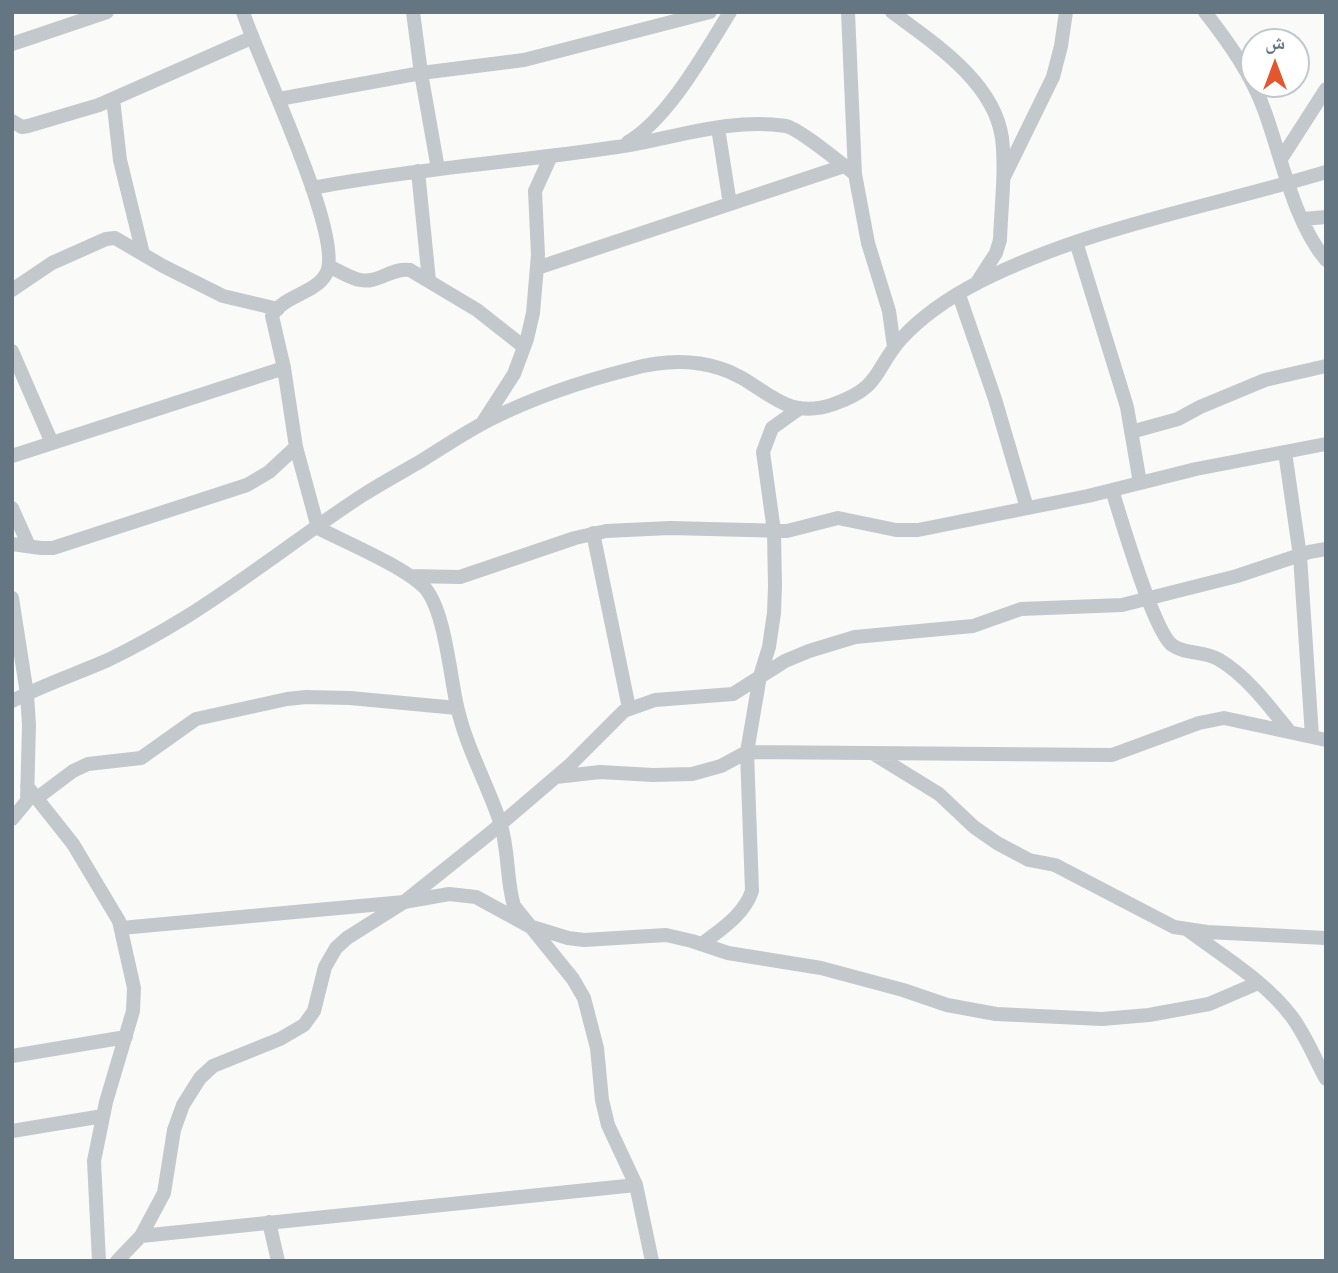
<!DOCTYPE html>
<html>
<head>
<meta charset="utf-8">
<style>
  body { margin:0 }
  #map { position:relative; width:1338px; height:1273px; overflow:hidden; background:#fafaf8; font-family:Overpass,"Noto Naskh Arabic",sans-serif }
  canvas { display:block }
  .frame { position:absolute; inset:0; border:14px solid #657683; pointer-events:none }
  .north { position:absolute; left:1240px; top:28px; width:70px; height:70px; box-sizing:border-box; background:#fff; border:2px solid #c1c8cd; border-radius:50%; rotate:0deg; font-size:19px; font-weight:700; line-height:28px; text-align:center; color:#657683 }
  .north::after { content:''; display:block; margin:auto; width:24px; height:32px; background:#e4572e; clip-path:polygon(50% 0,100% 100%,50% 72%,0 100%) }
</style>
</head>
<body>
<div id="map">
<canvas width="1338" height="1273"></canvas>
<div class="frame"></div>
<div class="north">ش</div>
</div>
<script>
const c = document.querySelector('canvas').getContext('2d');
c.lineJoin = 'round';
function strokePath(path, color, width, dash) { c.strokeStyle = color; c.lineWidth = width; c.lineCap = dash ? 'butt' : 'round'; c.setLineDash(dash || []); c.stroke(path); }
strokePath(new Path2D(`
  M243 12C257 57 346 239 326 274 315 294 282 296 272 316L284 368 296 447 318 528C345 542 405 567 425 588 445 611 450 676 457 706 466 747 487 783 500 822 509 849 506 879 514 906L573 979 584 998 597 1048 602 1100 608 1125 636 1185 652 1261
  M413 12 421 73 438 169
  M848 12 855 174 868 243 889 311 894 347
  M892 12C935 44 994 82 1002 138 1006 171 1001 207 1000 240L996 253 976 284
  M1205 12C1229 43 1252 75 1265 112 1282 159 1294 222 1326 260
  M12 44 107 12
  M113 99 120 160 143 254
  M279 99 421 73 524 60 710 12
  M12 121 22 127 28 126 99 105 251 38
  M718 128 730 204
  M628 142C668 119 705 52 730 12
  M1281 159 1326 89
  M418 171 429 281
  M1004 177 1053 77 1061 46 1066 12
  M312 188C413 169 516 162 617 147 672 139 730 117 786 126 800 129 841 164 855 174
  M1303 219 1326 217
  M1076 242 1127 407 1140 483
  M329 266C339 271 350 278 360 280 378 284 392 267 410 270L477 310 524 347
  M537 268 844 166
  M12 290 52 263 106 239 115 238 163 266 223 296 278 309
  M959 295 995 399 1027 508
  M12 351 52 443
  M483 422 514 374 527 339 533 313 538 255 535 191 551 156
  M1131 432 1178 419 1200 407 1265 380 1326 366
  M1285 452 1300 556 1312 736
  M12 456 284 368
  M1112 490C1121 518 1153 630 1172 645 1184 654 1204 651 1218 659 1246 675 1270 707 1289 731
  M12 508 29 546
  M593 533 629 708
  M12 544 41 548H53L247 485 269 472 296 447
  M410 576 460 577 575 538 606 531 670 528 787 531 838 518 896 530H918L1088 496 1196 469 1326 444
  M12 598 27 694 29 725 27 801 12 819
  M12 701C43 685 76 674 108 660 135 647 160 633 186 617 247 579 303 534 363 495 382 483 402 472 421 461 444 447 467 431 491 419 535 397 583 381 631 369 660 361 690 359 719 368 764 381 780 423 834 404 882 387 873 371 901 339 922 316 952 296 979 282 1088 227 1210 207 1326 172
  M874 754 939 794 974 827 997 843 1029 860 1055 865 1174 927 1207 932 1326 938
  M556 777 600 772 653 775 692 774 721 766 747 752 1112 755 1199 723 1224 718 1326 740
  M27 786 73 844 119 921 134 988 133 1011 106 1102 94 1161 99 1261
  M37 798 73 771 88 764 141 758 196 719 287 699 306 697 350 698 457 708
  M121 928 404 902 449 894 476 897 529 926 568 938 584 940 666 935 692 941 728 953 821 968 903 990 947 1005 996 1014 1102 1019 1149 1015 1209 1004 1258 983
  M1189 931C1224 957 1266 982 1292 1017 1306 1036 1315 1059 1326 1079
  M702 944C721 929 744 915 752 891L747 752 760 676 769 647 774 613 775 586 774 531 763 452 772 428 800 408
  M12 1056 126 1037
  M12 1131 103 1116
  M269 1222 278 1261
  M141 1236 636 1185
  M117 1261 141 1236 164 1193 174 1130 183 1105 200 1078 213 1066 280 1039 304 1025 314 1011 325 967 336 948 347 938 404 902 489 834 571 764 624 711 655 700 733 694 785 661 809 651 855 637 973 626 1021 609 1122 605 1237 576 1309 552 1326 549`), '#c3c8cc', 14);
</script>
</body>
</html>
